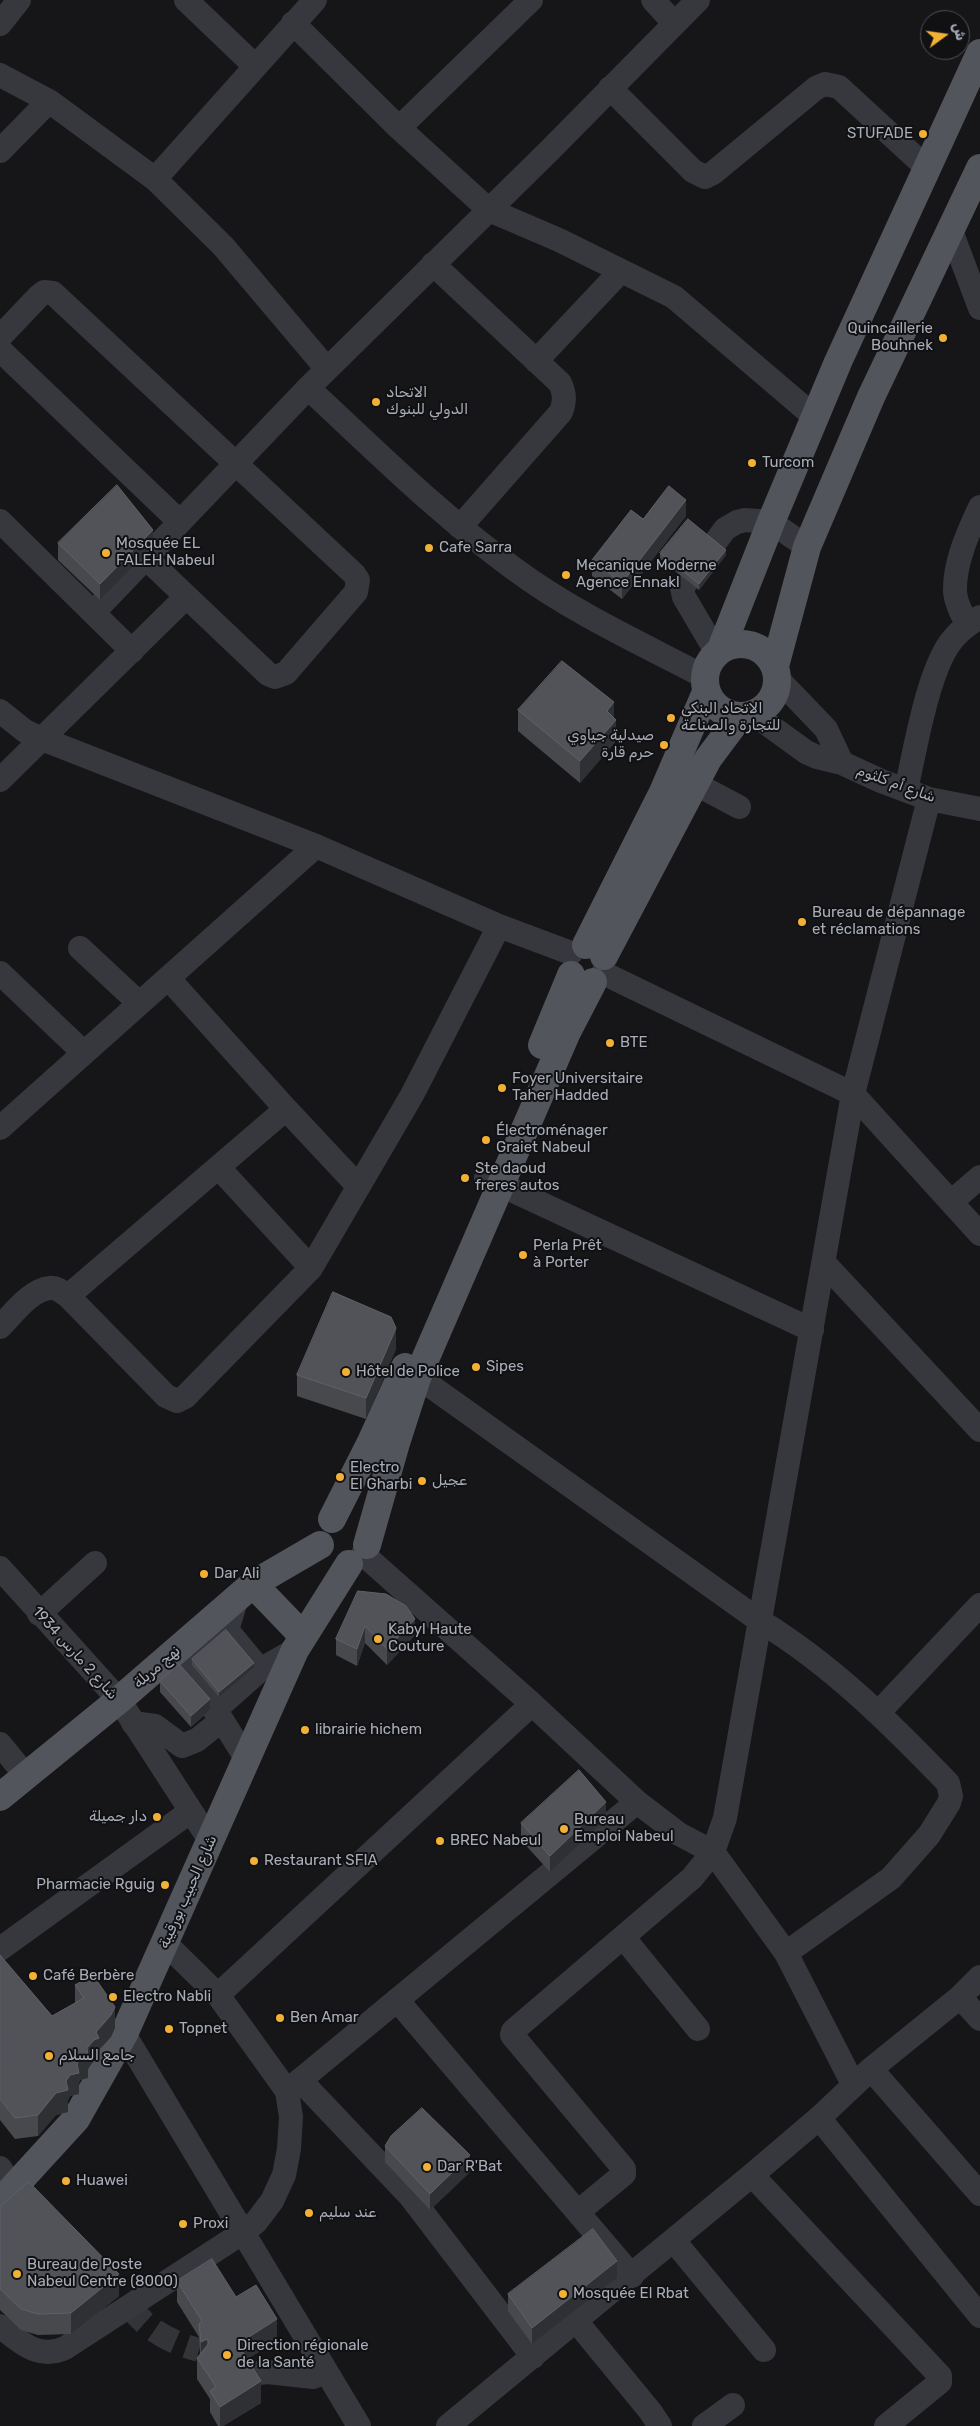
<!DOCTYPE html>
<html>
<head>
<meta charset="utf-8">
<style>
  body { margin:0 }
  #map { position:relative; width:980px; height:2426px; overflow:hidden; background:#161618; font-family:Rubik,Cairo,sans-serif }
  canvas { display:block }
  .north { position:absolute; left:920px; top:10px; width:50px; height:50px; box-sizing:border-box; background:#111113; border:1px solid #4d4f55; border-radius:50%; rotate:76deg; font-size:14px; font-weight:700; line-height:20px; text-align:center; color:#a8adb8 }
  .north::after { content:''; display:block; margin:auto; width:18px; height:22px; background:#f2b134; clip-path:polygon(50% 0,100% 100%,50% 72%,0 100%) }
</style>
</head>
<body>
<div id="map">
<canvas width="980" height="2426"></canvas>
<div class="north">ش</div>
</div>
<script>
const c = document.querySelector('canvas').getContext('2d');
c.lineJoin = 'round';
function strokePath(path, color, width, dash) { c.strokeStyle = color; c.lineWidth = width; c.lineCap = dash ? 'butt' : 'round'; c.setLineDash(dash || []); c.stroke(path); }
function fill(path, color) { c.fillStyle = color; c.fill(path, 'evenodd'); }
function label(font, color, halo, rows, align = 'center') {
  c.font = font + ' Rubik,Cairo,sans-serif'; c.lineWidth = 4; c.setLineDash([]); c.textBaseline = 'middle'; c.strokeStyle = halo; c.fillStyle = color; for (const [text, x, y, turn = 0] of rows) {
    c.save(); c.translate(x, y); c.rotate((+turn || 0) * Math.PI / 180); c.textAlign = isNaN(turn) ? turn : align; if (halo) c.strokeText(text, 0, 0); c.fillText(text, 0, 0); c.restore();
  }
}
strokePath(new Path2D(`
  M129 2305C146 2330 172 2343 199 2350`), '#333438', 24, [24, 12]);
strokePath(new Path2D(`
  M186 0 255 66
  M653 0 674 23
  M293 23 399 128 489 210 559 240 674 297 816 418
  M0 24 19 0
  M0 75 49 101 155 179 223 246 327 369
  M610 88 693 171 705 177 713 173 816 88 825 84 839 87 928 169
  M399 128 531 0
  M0 151 49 101
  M155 179 315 0
  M951 231 980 308
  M433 264 560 383C565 394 565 401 561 412L460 527
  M0 337 38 297 44 292 53 293 354 574 358 580 356 592 286 673 275 677 268 674 147 559
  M0 350 180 522
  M536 361 620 272
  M308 388C375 450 440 515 513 568 572 612 640 643 705 677
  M0 521 132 651
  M94 612 308 388 550 150 698 0
  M968 625C962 615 956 604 955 592 954 563 968 533 980 507
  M717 653 684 597 682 588 725 529 737 522 745 520 771 522 807 547
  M778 679 826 729 842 763
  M0 711 25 731 42 739 316 846 499 926 571 953
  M755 715 806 752 817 757 842 763 881 781 929 799 980 809
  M679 775 739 807
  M0 780 186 597
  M906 790C915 751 928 668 953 639 960 630 970 623 980 617
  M80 948 139 1003
  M0 973 84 1053
  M603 973 853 1094 980 1234
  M168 978 286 1109
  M0 1128 316 846
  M219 1168 311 1268
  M486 1178 812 1330
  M951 1202 980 1177
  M824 1263 980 1430
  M68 1296 166 1396 177 1401 185 1397 311 1268 412 1095 499 926
  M0 1327C13 1314 30 1290 50 1288 57 1287 62 1292 68 1296L286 1109 358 1186
  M404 1367 760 1621C832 1665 890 1723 948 1783L951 1796 949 1803 929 1835 891 1878 786 1953
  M363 1554 532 1704 637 1802 679 1834 713 1852 786 1953 853 2084
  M0 1568 119 1700 211 1842
  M39 1614 95 1563
  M227 1630 260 1670
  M170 1655 183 1670 227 1630 237 1598
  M191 1680 222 1720 247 1760
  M215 1710 260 1670 295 1650
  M879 1712 980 1605
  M133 1723 155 1726 182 1746 197 1740 222 1720
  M0 1744 26 1776
  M623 1937 698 2029
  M0 1949 191 1811
  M218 1995 532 1704
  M960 1997 980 2019
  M397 2000 632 2276
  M124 2034 359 2426
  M871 2069 980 2194
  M300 2080 410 2196 533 2357
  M287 2091 637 1802
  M819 2118 980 2316
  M0 2168 14 2189
  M752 2175 940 2376V2382L886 2426
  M579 2211 624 2174V2169L512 2035 513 2031 692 1878 713 1852 725 1818 853 1094 929 799
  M674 2241 764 2350
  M576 2321 650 2411 660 2426
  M0 2326C20 2342 38 2360 65 2348L242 2233 256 2222 272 2201 284 2175 289 2149 291 2117 287 2091 218 1995 165 1943
  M244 2375 267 2372 313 2377 326 2371
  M448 2426 752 2175 819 2118 871 2069 960 1997 980 1977
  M704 2426 733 2405`), '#37383d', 24);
strokePath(new Path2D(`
  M705 680a36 36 0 1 1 72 0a36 36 0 1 1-72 0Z
  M721 649 771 522 838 362 980 53
  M775 666 807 547 871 397 980 168
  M586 945 663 792 706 692
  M604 956 708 759 740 716
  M542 1045 571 975
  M332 1519 371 1442 405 1367
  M367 1545 396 1443 417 1378 567 1032 593 982
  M253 1584 303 1636
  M0 1797 119 1700 253 1584 320 1545
  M0 2202 76 2119 124 2034 295 1650 349 1564`), '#53555c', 28);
fill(new Path2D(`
  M686 516 622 599 592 576V560L643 519Z
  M58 543 153 546 100 600 58 560Z
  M660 553 726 555 699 590 660 559Z
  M518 710 614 718 616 741 580 783 518 731Z
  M396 1349 366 1419 297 1396V1375Z
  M358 1591 415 1635 387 1665 365 1643 357 1666 336 1655V1639Z
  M192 1659 254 1668 219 1697 192 1665Z
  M160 1681 210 1710 191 1727 160 1692Z
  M606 1819 550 1872 521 1840V1823Z
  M0 1955 52 2016 75 2003V1985L115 2028 111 2037 99 2050V2059L94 2061 88 2068V2078L80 2080 79 2083V2094L70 2096 68 2100V2112L56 2115 38 2136 15 2139 0 2120Z
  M385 2146 470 2172 430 2210 385 2162Z
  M0 2207 119 2296 71 2334 38 2335 21 2330 0 2310Z
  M617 2278 532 2344 508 2311V2294Z
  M177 2281 236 2297 277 2341 247 2359 261 2403 223 2426H218L210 2412V2399L197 2379V2358L200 2355 199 2337 177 2302Z`), '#47494d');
fill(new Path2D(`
  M686 500V516L622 599V583Z
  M153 530V546L100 600V584Z
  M726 550V555L699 590V584Z
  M614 702V723L616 720V741L580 783V761L607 711Z
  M396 1328V1349L366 1419V1398Z
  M415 1619V1635L387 1665V1649Z
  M365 1626V1643L357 1666V1649Z
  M254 1663V1668L219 1697V1692Z
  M210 1699V1710L191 1727V1716Z
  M606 1802V1819L550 1872V1856Z
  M115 2007V2028L111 2037 99 2050V2059L94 2061 88 2068V2078L80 2080 79 2083V2094L70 2096 68 2100V2112L56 2115 38 2136V2115L66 2081 96 2032Z
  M470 2155V2172L430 2210V2194Z
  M617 2261V2278L532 2344V2328Z
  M119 2274V2296L71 2334V2313Z
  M277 2319V2341L238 2365V2344Z
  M207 2339V2361L201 2363V2342Z
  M261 2381V2403L223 2426H220V2407Z`), '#2f3033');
const building = new Path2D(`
  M117 485 153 530 100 584 58 543Z
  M669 486 686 500 622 583 592 560 631 510 643 519Z
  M688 519 726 550 699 584 660 553Z
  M562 661 614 702 607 711 616 720 580 761 518 710Z
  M333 1292 391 1317 396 1328 366 1398 297 1375Z
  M358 1591 386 1594 406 1606 415 1619 387 1649 365 1626 357 1649 336 1639Z
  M226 1630 254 1663 219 1692 192 1659Z
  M179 1664 210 1699 191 1716 160 1681Z
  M579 1770 606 1802 550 1856 521 1823Z
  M0 1955 52 2016 84 1998 75 1985 93 1975 115 2007 111 2015 96 2032 99 2038 94 2040 87 2048 88 2057 80 2059 77 2064 79 2073 70 2075 66 2081 68 2090 56 2093 38 2115 15 2118 0 2099Z
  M422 2108 470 2155 430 2194 385 2146 391 2136Z
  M29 2182 119 2274 71 2313 38 2314 21 2309 0 2289V2207Z
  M593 2229 617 2261 532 2328 508 2294Z
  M212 2259 236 2297 256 2285 277 2319 238 2344 261 2381 220 2407 210 2391 216 2387 197 2358 209 2343 207 2339 201 2342 199 2324 202 2321 177 2281Z`);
fill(building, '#525359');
strokePath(building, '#5f6168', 1);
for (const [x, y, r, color] of [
  [923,134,5,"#f2b134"],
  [943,338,5,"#f2b134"],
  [376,402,5,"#f2b134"],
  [752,463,5,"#f2b134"],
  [429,548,5,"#f2b134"],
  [106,553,5,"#f2b134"],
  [566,575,5,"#f2b134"],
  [671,718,5,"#f2b134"],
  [664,745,5,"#f2b134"],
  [802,922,5,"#f2b134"],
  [610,1043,5,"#f2b134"],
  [502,1088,5,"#f2b134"],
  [486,1140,5,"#f2b134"],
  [465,1178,5,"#f2b134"],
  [523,1255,5,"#f2b134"],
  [476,1367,5,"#f2b134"],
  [346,1372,5,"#f2b134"],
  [340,1477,5,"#f2b134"],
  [422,1481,5,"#f2b134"],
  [204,1574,5,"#f2b134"],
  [378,1639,5,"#f2b134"],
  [305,1730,5,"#f2b134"],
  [157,1817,5,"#f2b134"],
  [564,1829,5,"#f2b134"],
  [440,1841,5,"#f2b134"],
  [254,1861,5,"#f2b134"],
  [165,1885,5,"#f2b134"],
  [33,1976,5,"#f2b134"],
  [113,1997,5,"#f2b134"],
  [280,2018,5,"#f2b134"],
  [169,2029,5,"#f2b134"],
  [49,2056,5,"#f2b134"],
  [427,2167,5,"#f2b134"],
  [66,2181,5,"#f2b134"],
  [309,2213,5,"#f2b134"],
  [183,2224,5,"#f2b134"],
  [17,2274,5,"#f2b134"],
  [563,2294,5,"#f2b134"],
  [227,2355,5,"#f2b134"]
]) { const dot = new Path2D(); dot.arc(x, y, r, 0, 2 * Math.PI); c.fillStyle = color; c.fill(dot); strokePath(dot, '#111113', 2); }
label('15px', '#a8adb8', '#111113', [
  ["STUFADE",913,134,"right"],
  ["Quincaillerie",933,329,"right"],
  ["Bouhnek",933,346,"right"],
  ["الاتحاد",386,393],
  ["الدولي للبنوك",386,410],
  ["Turcom",762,463],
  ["Mosquée EL",116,544],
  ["FALEH Nabeul",116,561],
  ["Cafe Sarra",439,548],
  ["Mecanique Moderne",576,566],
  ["Agence Ennakl",576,583],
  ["الاتحاد البنكي",681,709],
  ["للتجارة والصناعة",681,726],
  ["صيدلية جياوي",654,736,"right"],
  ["حرم قارة",654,753,"right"],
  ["Bureau de dépannage",812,913],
  ["et réclamations",812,930],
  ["BTE",620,1043],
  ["Foyer Universitaire",512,1079],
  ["Taher Hadded",512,1096],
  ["Électroménager",496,1131],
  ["Graiet Nabeul",496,1148],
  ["Ste daoud",475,1169],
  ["freres autos",475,1186],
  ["Perla Prêt",533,1246],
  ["à Porter",533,1263],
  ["Sipes",486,1367],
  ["Hôtel de Police",356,1372],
  ["Electro",350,1468],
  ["El Gharbi",350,1485],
  ["عجيل",432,1481],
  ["Dar Ali",214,1574],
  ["Kabyl Haute",388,1630],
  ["Couture",388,1647],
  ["librairie hichem",315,1730],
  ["دار جميلة",147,1817,"right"],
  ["Bureau",574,1820],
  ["Emploi Nabeul",574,1837],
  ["BREC Nabeul",450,1841],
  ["Restaurant SFIA",264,1861],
  ["Pharmacie Rguig",155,1885,"right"],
  ["Café Berbère",43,1976],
  ["Electro Nabli",123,1997],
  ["Ben Amar",290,2018],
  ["Topnet",179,2029],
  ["جامع السلام",59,2056],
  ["Dar R'Bat",437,2167],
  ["Huawei",76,2181],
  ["عند سليم",319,2213],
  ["Proxi",193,2224],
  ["Bureau de Poste",27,2265],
  ["Nabeul Centre (8000)",27,2282],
  ["Mosquée El Rbat",573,2294],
  ["Direction régionale",237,2346],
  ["de la Santé",237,2363]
], 'left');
label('15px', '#a8adb8', '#111113', [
  ["شارع أم كلثوم",896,784,20],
  ["شارع 2 مارس 1934",75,1653,48],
  ["نهج مربلة",157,1667,-41],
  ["شارع الحبيب بورقيبة",188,1892,-66]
]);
</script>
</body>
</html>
